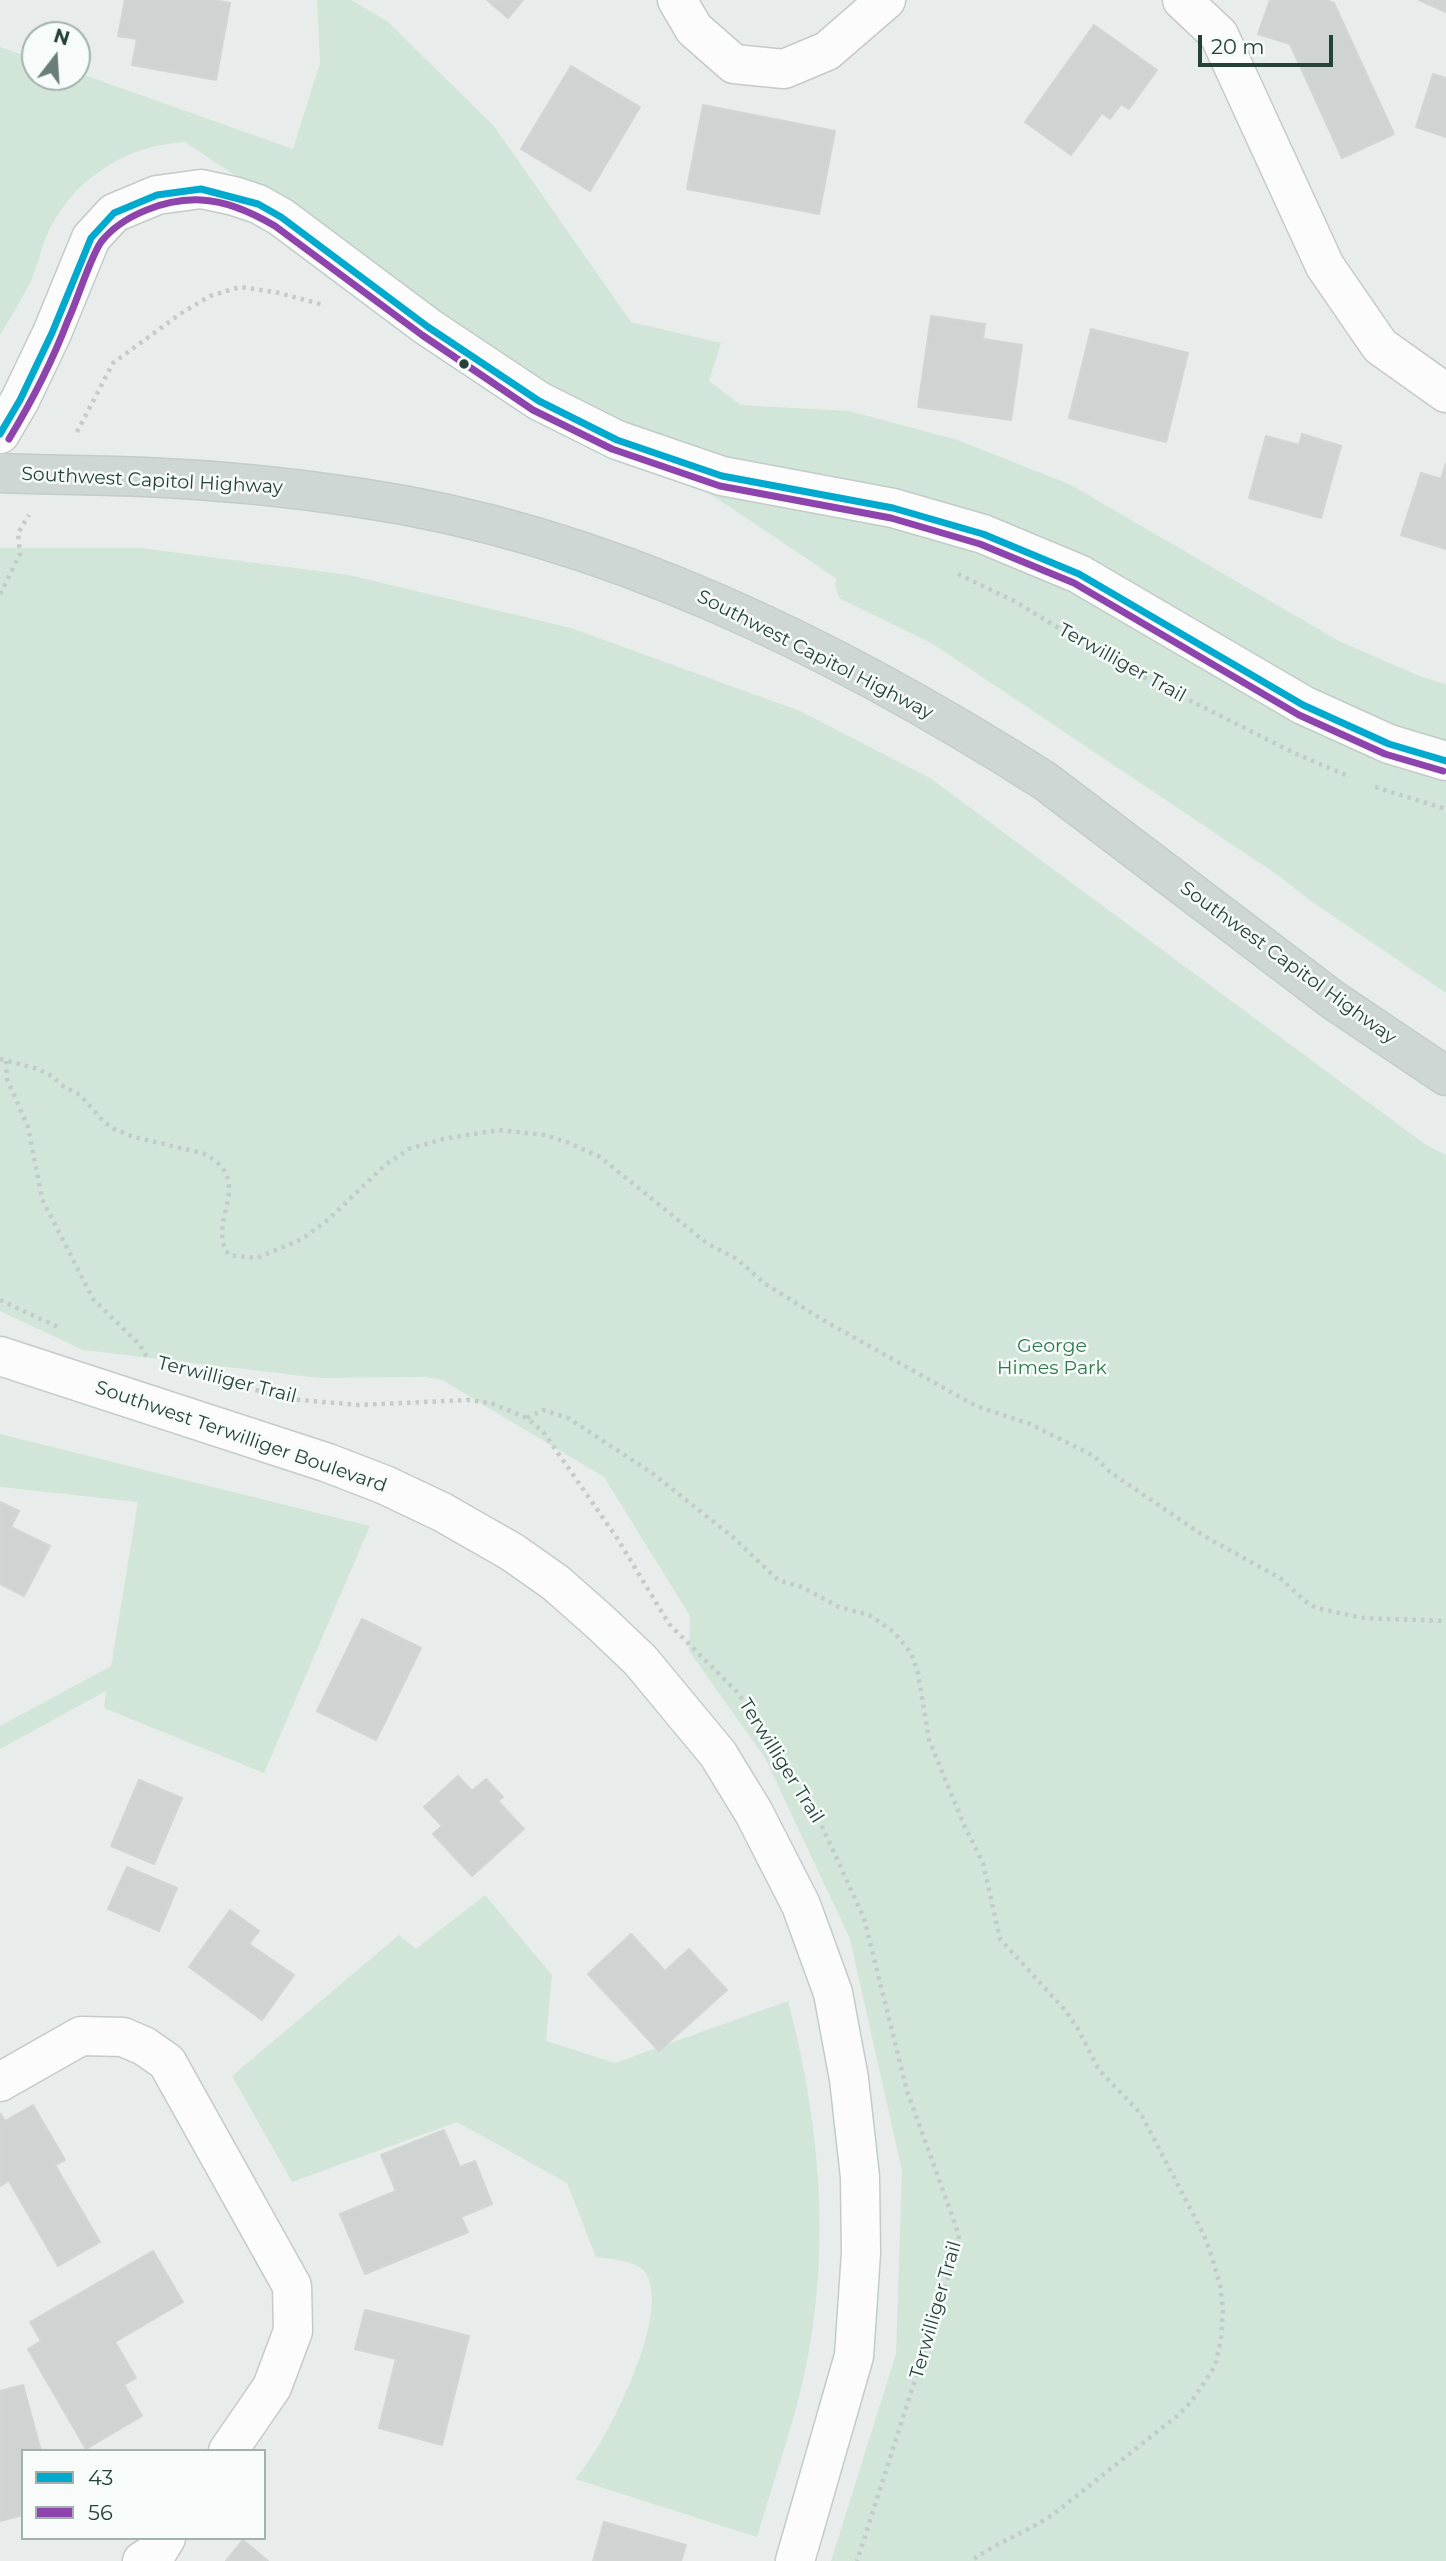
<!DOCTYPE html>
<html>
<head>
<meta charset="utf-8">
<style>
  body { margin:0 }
  #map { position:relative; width:1446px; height:2561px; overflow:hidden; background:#e8edeb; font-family:Montserrat,sans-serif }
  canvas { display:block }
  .legend { position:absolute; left:21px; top:2449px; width:245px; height:91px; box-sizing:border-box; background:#f7fbf9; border:2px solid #a3b1ad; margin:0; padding:9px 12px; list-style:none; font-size:21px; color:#24423a }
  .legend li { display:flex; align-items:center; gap:14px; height:35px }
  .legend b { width:35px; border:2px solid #a3b1ad }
  .north { position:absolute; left:21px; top:21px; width:70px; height:70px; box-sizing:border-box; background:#f7fbf9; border:2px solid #a3b1ad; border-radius:50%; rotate:17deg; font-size:19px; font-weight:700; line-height:28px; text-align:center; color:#24423a }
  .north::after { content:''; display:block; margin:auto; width:24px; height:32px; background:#697e78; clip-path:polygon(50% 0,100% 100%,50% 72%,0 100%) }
  .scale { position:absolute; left:1198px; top:35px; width:135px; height:32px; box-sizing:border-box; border:4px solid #24423a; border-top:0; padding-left:9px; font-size:21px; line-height:24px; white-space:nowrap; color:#24423a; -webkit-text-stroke:5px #f7fbf9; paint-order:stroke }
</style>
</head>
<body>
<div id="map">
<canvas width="1446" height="2561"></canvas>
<ul class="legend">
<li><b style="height:9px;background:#00a9ce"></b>43</li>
<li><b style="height:9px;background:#8e44ad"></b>56</li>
</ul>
<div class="north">N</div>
<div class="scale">20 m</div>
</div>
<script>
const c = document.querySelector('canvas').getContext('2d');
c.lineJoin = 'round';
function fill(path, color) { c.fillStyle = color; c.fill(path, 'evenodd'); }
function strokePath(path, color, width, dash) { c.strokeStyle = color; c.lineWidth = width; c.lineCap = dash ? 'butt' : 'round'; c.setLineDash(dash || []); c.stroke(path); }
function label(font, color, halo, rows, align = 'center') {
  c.font = font + ' Montserrat,sans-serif'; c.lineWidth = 5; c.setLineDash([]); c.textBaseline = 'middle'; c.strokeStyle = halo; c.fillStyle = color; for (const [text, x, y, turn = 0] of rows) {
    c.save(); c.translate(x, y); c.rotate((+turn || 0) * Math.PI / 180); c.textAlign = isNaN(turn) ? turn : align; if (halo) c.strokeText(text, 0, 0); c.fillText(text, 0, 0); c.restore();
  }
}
fill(new Path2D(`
  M317 0H351L387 21 494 126 631 322 721 343 709 381 741 405 849 411 958 440 1071 485 1339 641 1422 677 1446 684V993L1311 901 1279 876 933 644 839 598 835 585 837 579 185 142C125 145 70 181 46 237 40 252 37 269 30 283 21 301 10 318 0 335V47L35 59V77H77V74L87 76 293 149 320 63Z
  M0 548H141L349 575 571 628 800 711 930 778 1426 1145 1446 1155V2561H831L896 2354 902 2171 850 1939 765 1758 689 1651 690 1616 604 1477 442 1380 424 1377 320 1378 83 1350 0 1311Z
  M0 1434 370 1526 264 1773 104 1708 106 1691 0 1749V1726L111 1666 138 1502 0 1487Z
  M485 1895 552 1975 546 2041 615 2063 788 2001C823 2133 833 2271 797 2405 785 2449 770 2493 757 2537L575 2479C603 2450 679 2303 642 2269 632 2260 609 2259 596 2257L567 2183 457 2122 292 2182 232 2076 399 1935 416 1949Z`), '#d1e6d8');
const building = new Path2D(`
  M125 0H215L230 3 216 80 132 65 137 39 118 36Z
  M487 0H523L508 18Z
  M1270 0H1325L1334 3 1394 134 1342 158 1290 44 1258 34Z
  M1419 0H1446V12Z
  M1094 25 1157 70 1129 109 1121 104 1110 119 1102 113 1071 155 1025 122Z
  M571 66 640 107 590 191 521 149Z
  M1433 74 1446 78V137L1416 127Z
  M703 105 835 131 819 214 687 189Z
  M931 316 985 324 983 339 1022 345 1011 420 918 407Z
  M1091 329 1188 353 1166 442 1069 418Z
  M1302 434 1341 446 1321 518 1249 498 1266 436 1299 445Z
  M1446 463V549L1401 535 1421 473 1441 479Z
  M0 1502 19 1511 11 1527 50 1546 24 1596 0 1584Z
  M362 1619 421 1648 376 1740 317 1711Z
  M458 1776 472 1791 486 1779 503 1797 498 1801 524 1829 472 1876 433 1834 442 1826 424 1807Z
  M139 1780 182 1798 154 1864 111 1846Z
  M127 1867 177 1888 159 1931 108 1909Z
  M230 1910 259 1931 249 1944 294 1975 262 2020 189 1967Z
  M631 1934 665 1971 689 1949 727 1990 659 2051 588 1974Z
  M33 2105 65 2160 55 2165 100 2242 58 2266 9 2181 0 2186V2113L5 2121Z
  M444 2130 460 2167 475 2161 492 2204 461 2217 468 2232 365 2274 340 2214 396 2191 381 2155Z
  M153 2251 183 2302 115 2342 136 2378 124 2385 142 2416 86 2449 28 2349 41 2341 30 2322Z
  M365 2310 469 2336 442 2445 379 2428 396 2359 355 2349Z
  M23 2385 41 2451H23V2515L0 2521V2391Z
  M604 2522 686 2545 681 2561H593Z
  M243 2540 268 2561H226Z`);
fill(building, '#cfd4d2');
strokePath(building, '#d1d6d4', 2);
const minor = new Path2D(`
  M677 0 694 29 734 64 784 69 827 51 886 0
  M1182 0 1219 35 1325 266 1380 346 1446 393
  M0 2082 81 2036 123 2037 144 2046 167 2062 292 2286 293 2331 272 2387 228 2451
  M142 2561 158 2551 166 2538`);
const secondary = new Path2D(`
  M0 434 20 400 52 333 91 238 114 213 157 195 201 189 234 196 258 204 281 217 428 327 539 401 617 440 722 476 893 508 983 534 1079 574 1303 705 1389 744 1446 761
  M0 1356 328 1463 385 1485 442 1512 512 1552 556 1583 600 1622 640 1660 718 1754 754 1813 801 1905 833 1993 849 2079 860 2177 861 2253 854 2356 795 2561`);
const primary = new Path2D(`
  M0 473C48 475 96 475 145 477 217 480 289 487 361 498 606 534 838 649 1045 781L1333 1000 1446 1076`);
strokePath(minor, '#c5cac8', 41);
strokePath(secondary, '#c3cbc8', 41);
strokePath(primary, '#c3ccc9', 41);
strokePath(new Path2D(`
  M77 432 113 363 180 314 210 296 240 287 275 292 324 305
  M958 574 1016 602 1116 663 1294 753 1348 776
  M0 594 20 554 18 533 29 515
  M1375 787 1446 809
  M0 1059 38 1069 52 1076 63 1086 80 1095 104 1122 114 1129 134 1137 202 1153C259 1180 204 1222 229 1255L257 1258 302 1239 329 1219 385 1165 409 1149 443 1139 499 1130 545 1135 569 1143 600 1157 708 1244 737 1259 764 1283 823 1320 976 1406 1030 1424 1094 1456 1110 1472 1204 1536 1280 1578 1305 1601 1316 1608 1363 1618 1446 1621
  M6 1061 7 1079 28 1127 42 1199 93 1299 140 1345 148 1359
  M0 1300 60 1328
  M231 1383 288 1399 359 1405 468 1400 491 1403 527 1418 544 1433 617 1538 669 1624 737 1692 778 1748 815 1811 864 1918 907 2091 959 2235 957 2249 857 2561
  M527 1418 543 1410 568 1418 652 1473 734 1538 778 1580 802 1587 839 1607 869 1615 894 1632 911 1653 918 1673 929 1740 964 1825 983 1863 1000 1939 1065 2010 1078 2029 1099 2070 1141 2114 1204 2235 1212 2257 1220 2285 1223 2309 1221 2339 1215 2366 1192 2401 1177 2416 1055 2513C1028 2532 997 2542 971 2561`), '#c3ccca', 4.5, [3.5, 5]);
strokePath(minor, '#fcfcfc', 38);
strokePath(secondary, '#fcfcfc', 38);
strokePath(primary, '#cfd7d5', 38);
strokePath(new Path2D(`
  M0 434 20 400 52 333 91 238 114 213 157 195 201 189 258 204 281 217 428 327 539 401 617 440 722 476 893 508 983 534 1079 574 1303 705 1389 744 1446 761`), '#00a9ce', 7);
strokePath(new Path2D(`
  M9 439C32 401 52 362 68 320 77 301 90 258 101 242 122 215 167 198 201 200 227 201 253 213 275 226L422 335 533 410 612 449 720 486 891 518 980 544 1074 583 1299 715 1385 754 1443 771`), '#8e44ad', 7);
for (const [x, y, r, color] of [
  [464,364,6,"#24423a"]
]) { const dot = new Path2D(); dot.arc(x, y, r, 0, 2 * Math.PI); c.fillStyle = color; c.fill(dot); strokePath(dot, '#f7fbf9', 2.5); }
label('19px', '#24423a', '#f7fbf9', [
  ["Southwest Capitol Highway",152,481,3],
  ["Southwest Capitol Highway",815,655,27],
  ["Terwilliger Trail",1122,663,29],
  ["Southwest Capitol Highway",1288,963,36],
  ["Terwilliger Trail",227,1380,14],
  ["Southwest Terwilliger Boulevard",241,1437,19],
  ["Terwilliger Trail",781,1761,58],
  ["Terwilliger Trail",936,2310,-74]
]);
label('19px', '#2d7a4b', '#f7fbf9', [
  ["George",1052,1346],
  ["Himes Park",1052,1368]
]);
</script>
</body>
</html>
